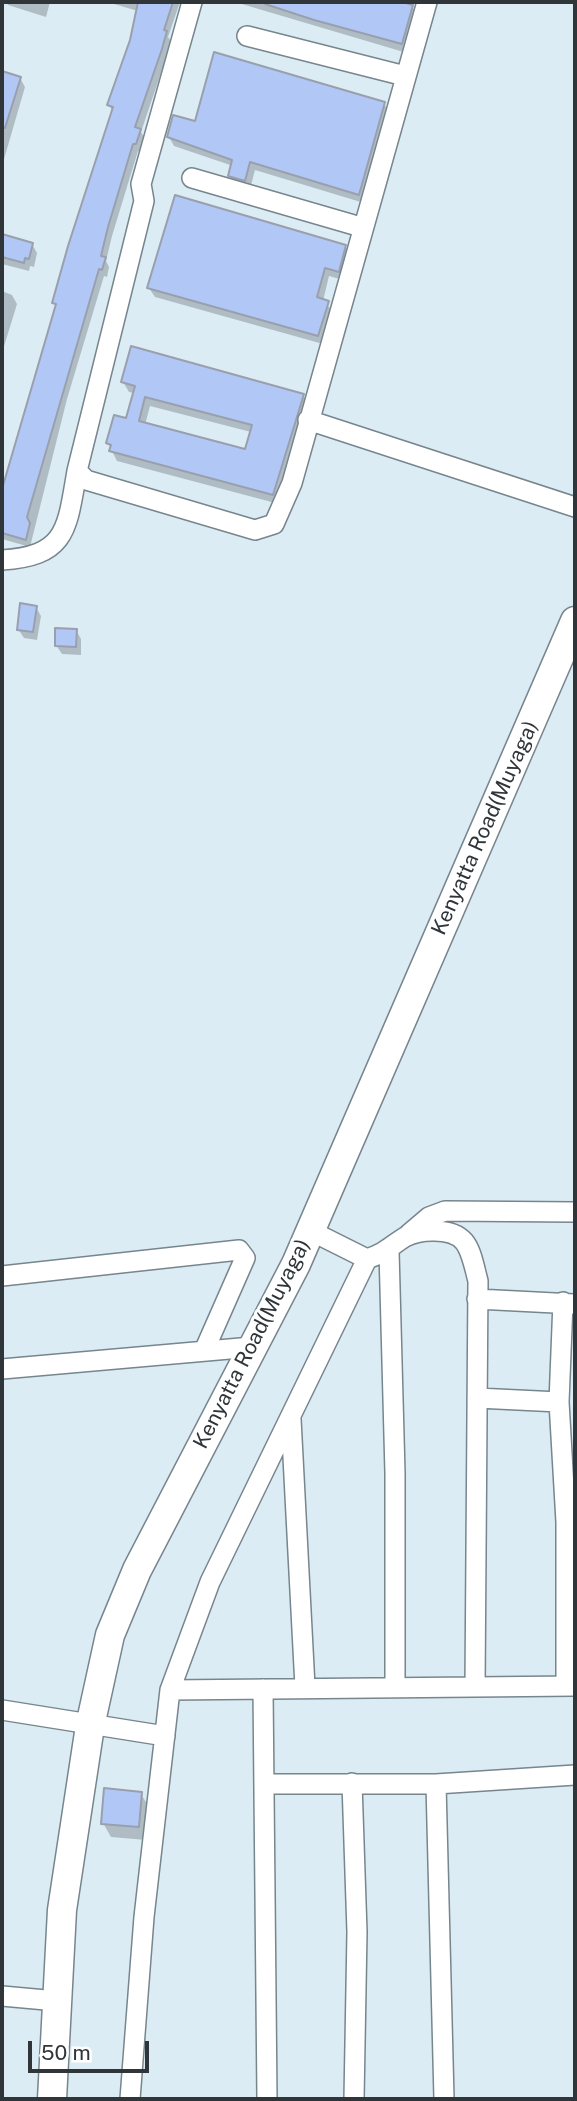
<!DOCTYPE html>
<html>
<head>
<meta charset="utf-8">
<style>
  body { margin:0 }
  #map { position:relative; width:577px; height:2101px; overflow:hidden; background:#dcecf5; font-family:"Public Sans",sans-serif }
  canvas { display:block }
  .frame { position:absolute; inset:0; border:4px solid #2f3539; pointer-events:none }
  .scale { position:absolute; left:28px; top:2041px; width:121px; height:32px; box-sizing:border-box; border:4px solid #2f3539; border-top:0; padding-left:9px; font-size:21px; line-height:24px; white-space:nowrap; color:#2f3539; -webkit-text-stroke:5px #fff; paint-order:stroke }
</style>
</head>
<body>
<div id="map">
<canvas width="577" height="2101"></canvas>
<div class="frame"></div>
<div class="scale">50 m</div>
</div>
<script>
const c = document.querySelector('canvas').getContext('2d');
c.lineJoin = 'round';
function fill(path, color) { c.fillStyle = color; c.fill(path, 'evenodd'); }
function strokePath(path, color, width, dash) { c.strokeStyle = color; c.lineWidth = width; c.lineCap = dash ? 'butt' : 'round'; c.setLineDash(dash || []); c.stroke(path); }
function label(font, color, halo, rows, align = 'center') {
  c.font = font + ' "Public Sans",sans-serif'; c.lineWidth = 6; c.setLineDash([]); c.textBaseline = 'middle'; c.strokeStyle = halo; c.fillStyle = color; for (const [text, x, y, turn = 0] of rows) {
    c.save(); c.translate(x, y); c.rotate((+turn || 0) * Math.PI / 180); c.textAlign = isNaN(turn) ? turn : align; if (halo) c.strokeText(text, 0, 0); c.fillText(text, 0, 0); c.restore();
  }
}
fill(new Path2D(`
  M6 2H50L46 17 8 5Z
  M107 2H180L168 37 171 41 166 58 141 132 145 139 140 152 138 151 112 236 106 261 109 267 107 277 104 276 67 399 30 547 2 539V498L57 307 54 303 113 112 109 105 131 41 138 11Z
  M235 2H397L412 6 417 15 407 53Z
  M2 73 20 78 25 87 2 166Z
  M384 104 390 113 364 203 255 170 250 189 236 185 230 176 233 166 174 146 169 137 196 123Z
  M2 236 32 244 37 253 34 267 30 266 29 271 2 264Z
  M345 246 350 255 343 280 329 276 323 301 333 311 323 344 155 297 149 288Z
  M2 291 12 295 17 304 2 353Z
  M123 382 303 395 309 405 279 504 117 461 108 443 127 420 134 393 129 392ZM150 406 251 432 243 453 145 425Z
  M36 607 41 616 37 640 24 638 18 629Z
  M76 630 81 639V655L62 654 56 645Z
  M141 1794 149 1807 146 1840 111 1837 103 1823Z`), '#0003');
const building = new Path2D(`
  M138 2H173L164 30 167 31 162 49 135 127 141 129 136 144H133L108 227 101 256 106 257 102 270 99 269 27 517 30 523 26 540 2 533V489L56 304 52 303 68 246 113 107 107 105 130 40Z
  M266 2H402L413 5 402 44 314 20 265 4Z
  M214 52 385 102 359 195 250 162 245 181 228 176 232 160 167 137 173 115 195 121Z
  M2 71 21 77 5 128 2 127Z
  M175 195 346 245 339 272 325 268 317 297 329 301 318 336 147 288Z
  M2 234 33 243 29 259 25 258 24 263 2 257Z
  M131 346 304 394 273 495 109 451 111 445 106 443 114 415 126 418 135 386 121 382ZM145 397 252 425 245 449 139 421Z
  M20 603 37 606 33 632 17 630Z
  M55 628 77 629 76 647 55 646Z
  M104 1788 142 1792 139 1827 101 1824Z`);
fill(building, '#b1c8f7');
strokePath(building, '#999fac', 2);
const street = new Path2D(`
  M192 2 141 184 144 201 77 471 86 480 255 530 274 524 292 483 427 2
  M247 36 405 76
  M192 178 361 227
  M308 420 575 507
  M2 560C67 556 67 529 77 471
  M309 1230 367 1259
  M409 1234 429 1217 445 1211 575 1212
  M389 1251 395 1473V1688
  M2 1276 239 1250 245 1258 204 1351
  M477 1299 574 1304
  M563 1302 559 1402 566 1522V1686
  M2 1369 252 1347
  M477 1398 559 1402
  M291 1419 305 1687
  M263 1689 267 2099
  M170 1690 575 1686
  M2 1710 165 1736
  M352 1783 357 1932 354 2099
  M264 1784H436L575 1775
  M436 1784 444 2099
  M2 1996 57 2001
  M130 2099 144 1917 170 1690 210 1582 367 1259C387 1252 389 1247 405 1237 413 1233 423 1231 432 1231 469 1230 470 1250 478 1281L475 1687`);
const secondary = new Path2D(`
  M52 2099 62 1910 90 1726 110 1635 137 1570 296 1264 575 621`);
strokePath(street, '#77858d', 22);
strokePath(secondary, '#77858d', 31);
strokePath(street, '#fff', 19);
strokePath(secondary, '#fff', 28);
label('21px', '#2f3539', '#fff', [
  ["Kenyatta Road(Muyaga)",485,828,-66],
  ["Kenyatta Road(Muyaga)",252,1344,-63]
]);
</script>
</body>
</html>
